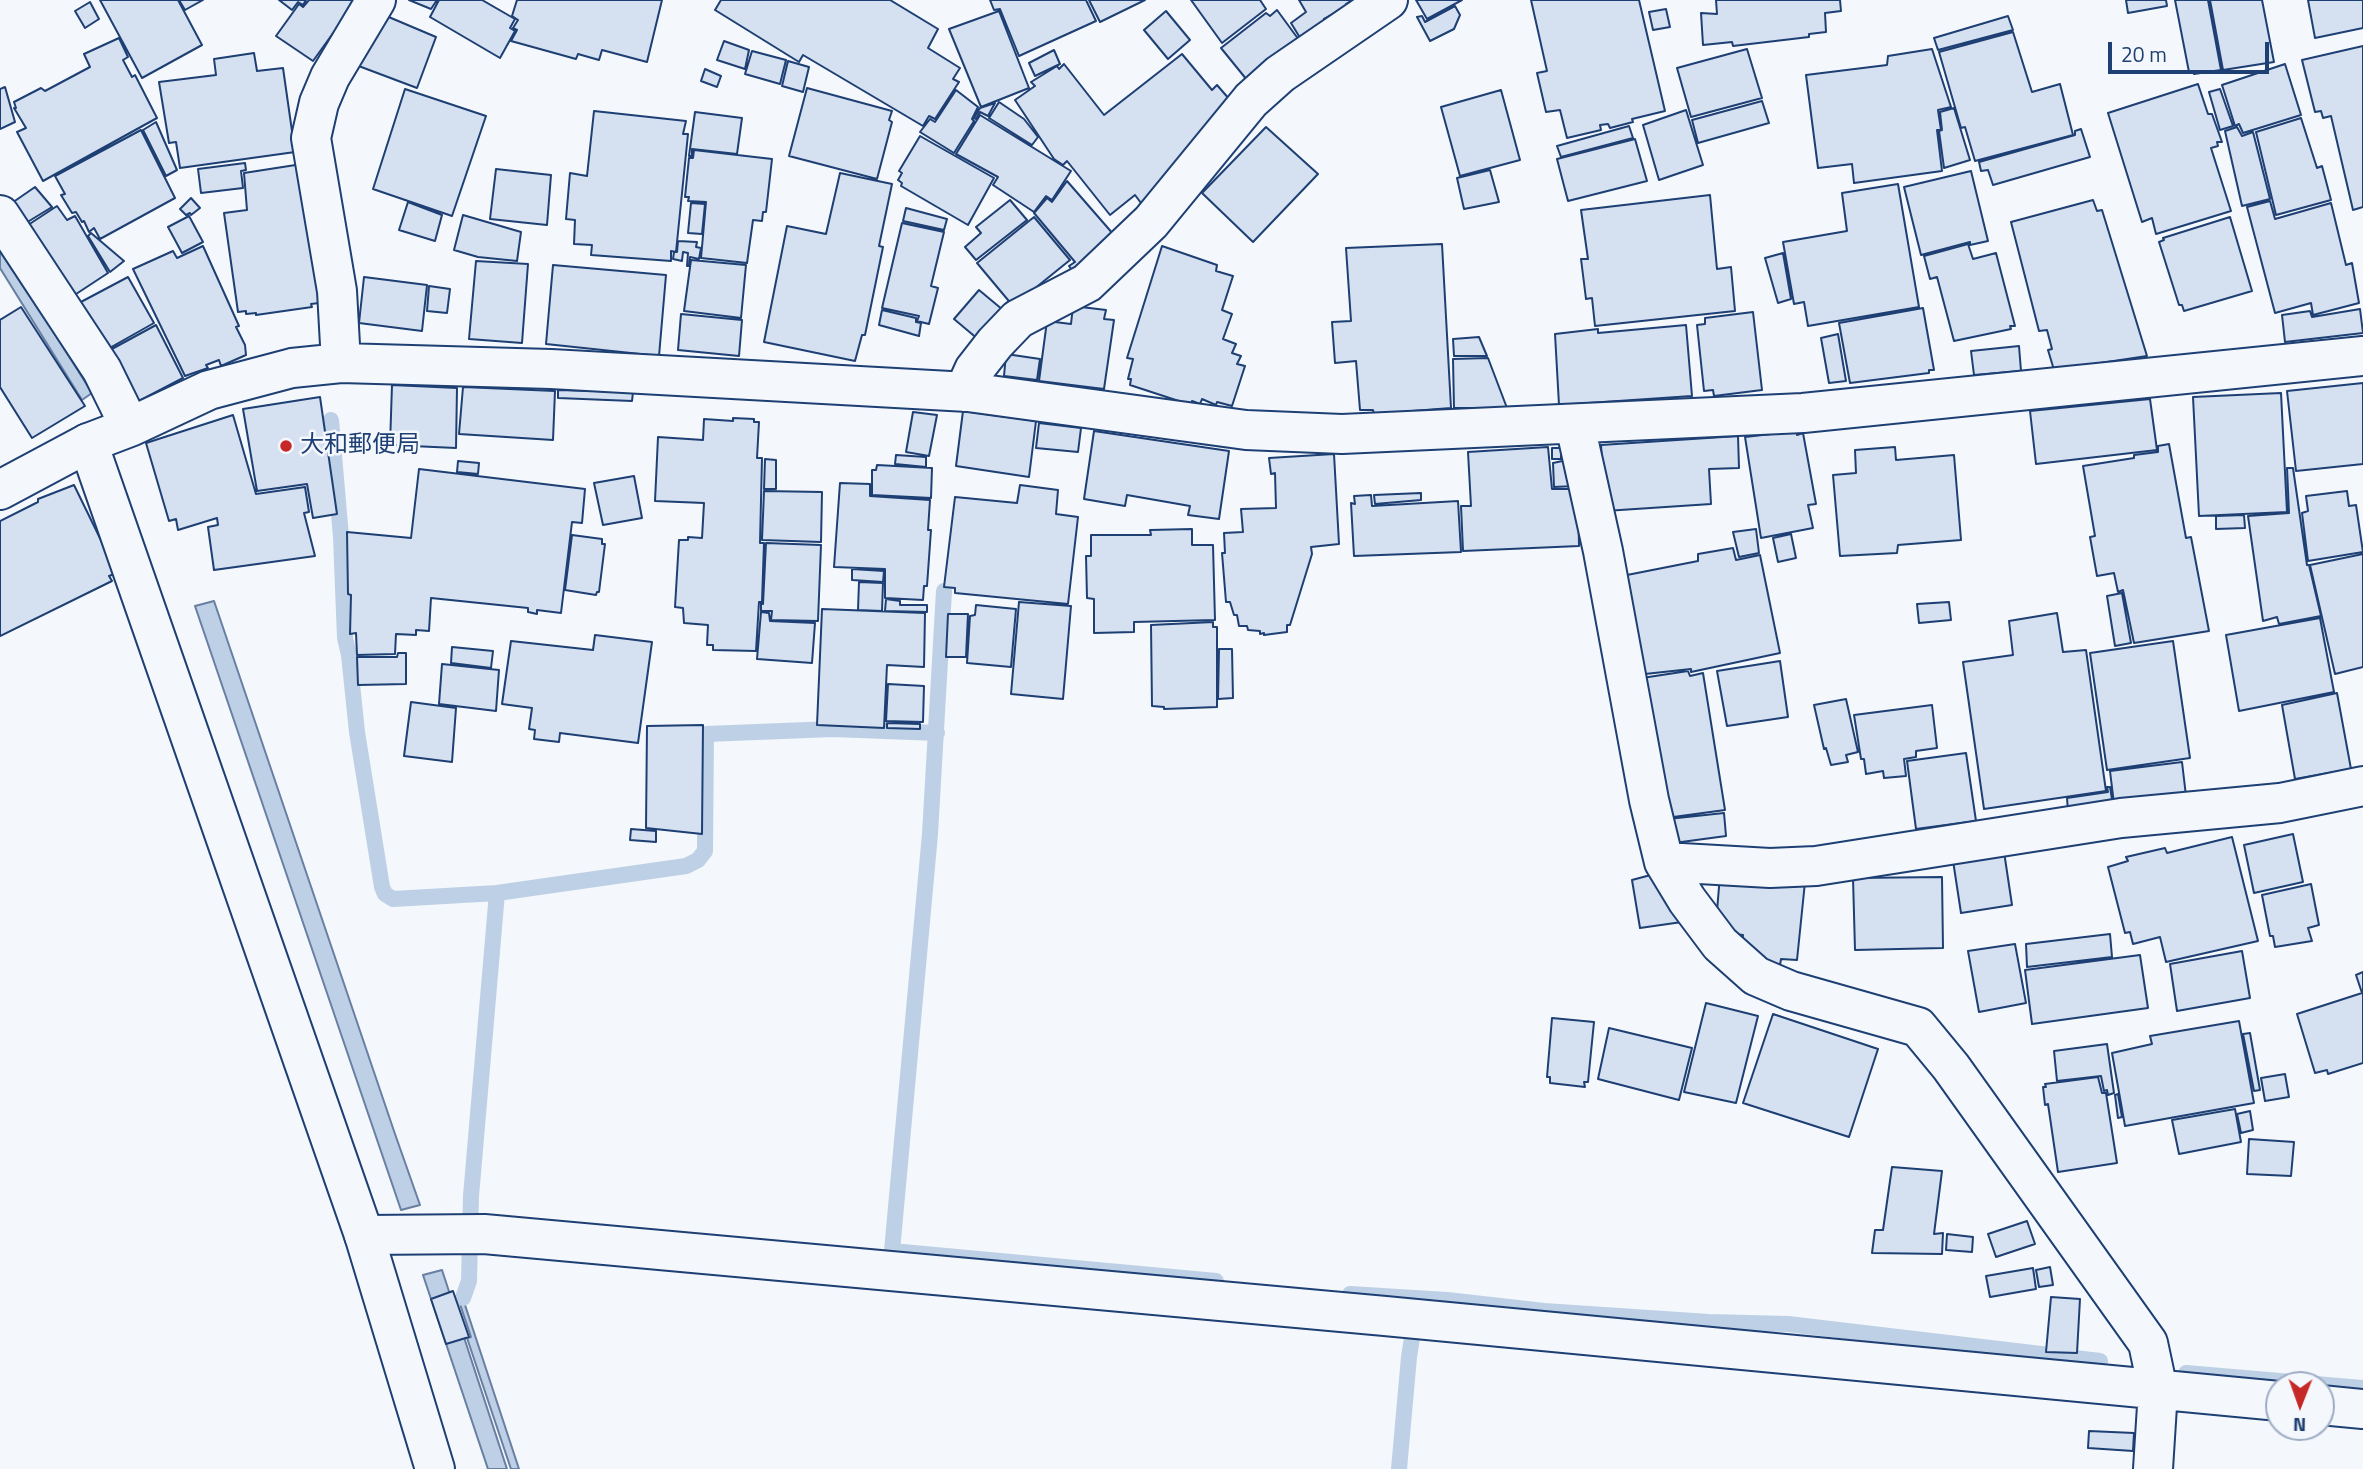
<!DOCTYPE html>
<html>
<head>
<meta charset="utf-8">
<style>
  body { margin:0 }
  #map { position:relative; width:2363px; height:1469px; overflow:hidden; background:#f4f7fb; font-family:"Titillium Web",sans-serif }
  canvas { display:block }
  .north { position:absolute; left:2265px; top:1371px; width:70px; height:70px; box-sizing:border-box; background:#f4f7fb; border:2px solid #9eadc5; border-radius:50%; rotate:181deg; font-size:19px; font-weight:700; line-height:28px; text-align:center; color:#1d3f73 }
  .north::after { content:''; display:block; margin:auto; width:24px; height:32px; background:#c62828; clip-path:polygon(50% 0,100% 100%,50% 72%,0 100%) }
  .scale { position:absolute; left:2108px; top:42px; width:161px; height:32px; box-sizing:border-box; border:4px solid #1d3f73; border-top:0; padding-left:9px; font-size:21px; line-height:24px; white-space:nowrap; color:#1d3f73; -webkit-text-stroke:5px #f4f7fb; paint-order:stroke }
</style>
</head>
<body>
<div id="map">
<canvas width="2363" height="1469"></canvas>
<div class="north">N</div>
<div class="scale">20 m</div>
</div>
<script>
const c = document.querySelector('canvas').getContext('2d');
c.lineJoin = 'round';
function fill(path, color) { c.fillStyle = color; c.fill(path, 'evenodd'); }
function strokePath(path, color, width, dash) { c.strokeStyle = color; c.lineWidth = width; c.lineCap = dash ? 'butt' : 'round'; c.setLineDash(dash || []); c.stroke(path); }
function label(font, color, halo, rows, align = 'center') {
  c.font = font + ' "Titillium Web","Noto Sans JP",sans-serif'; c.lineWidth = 5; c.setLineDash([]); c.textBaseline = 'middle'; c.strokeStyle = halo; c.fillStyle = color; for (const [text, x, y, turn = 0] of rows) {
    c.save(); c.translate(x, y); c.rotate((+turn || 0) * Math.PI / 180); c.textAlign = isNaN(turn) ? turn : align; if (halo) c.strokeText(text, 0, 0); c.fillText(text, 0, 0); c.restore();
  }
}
const water = new Path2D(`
  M0 246 92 393 82 400 0 268Z
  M214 601 395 1134 420 1205 401 1210 195 606Z
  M442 1270 507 1469H488L423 1275Z
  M464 1277 472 1280 465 1305 519 1469H511L467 1338 471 1337 458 1298Z`);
fill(water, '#bed0e5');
strokePath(water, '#687fa3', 2);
strokePath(new Path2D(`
  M331 420 341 537 345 638 349 655 357 732 382 887 385 894 393 899 497 893 686 866 698 860 705 851 706 734 833 729 937 733
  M944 591 930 834 892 1251 1216 1281
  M1350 1294 1447 1300 1544 1311 1709 1322 1788 1324 2100 1361
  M463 1298 469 1281 471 1196 497 893
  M2186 1373 2363 1388
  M1399 1469 1409 1357 1415 1319`), '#bed0e5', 16);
const building = new Path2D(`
  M100 0H178L202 45 142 78Z
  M179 0H203L185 10Z
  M279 0H306L303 5 298 2 292 10Z
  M309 0H357L313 61 276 36 299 4 303 7Z
  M409 0H437L431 9Z
  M439 0H482L515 19 510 28 515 31 500 58 430 17Z
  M517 0H662L647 62 602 50 599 60 578 54 576 59 511 41 517 30 513 28 518 20 512 16Z
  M721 0H890L938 29 928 48 960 68 953 79 959 82 935 119 929 116 923 126 803 55 799 62 715 10Z
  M990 0H1086L1096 21 1019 56 1000 9 994 10Z
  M1089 0H1145L1100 22Z
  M1191 0H1260L1266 9 1222 43Z
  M1299 0H1359L1354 4 1351 1 1346 4 1348 6 1324 19 1328 25 1302 41 1291 23 1306 12Z
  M1416 0H1462L1427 19Z
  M1531 0H1639L1665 111 1632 119 1633 122 1610 128 1608 124 1600 125 1601 130 1567 138 1560 110 1546 112 1537 73 1547 71Z
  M1716 0H1840L1841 11 1825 13 1826 32 1809 34V37L1733 46 1732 42 1703 45 1701 13 1717 14Z
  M2126 0H2166L2167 6 2128 13Z
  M2175 0H2208L2221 70 2194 74 2193 72H2189Z
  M2210 0H2262L2274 62 2223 70Z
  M2308 0H2363V28L2315 38Z
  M90 2 99 19 85 28 75 11Z
  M1455 6 1460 15 1454 29 1430 41 1417 17 1422 16 1425 22Z
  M1666 9 1670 27 1653 30 1649 12Z
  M1277 10 1299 40 1247 80 1221 48 1266 13 1270 16Z
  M999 11 1029 88 981 107 949 29Z
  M1166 11 1190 40 1168 59 1144 30Z
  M384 15 436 37 417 88 356 65Z
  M2008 16 2013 30 1938 50 1934 38Z
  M2013 32 2032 92 2060 84 2073 135 1975 161 1965 127 1961 128 1939 52Z
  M119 38 128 57 123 60 132 77 135 75 157 118 43 181 17 132 26 128 14 108H16L14 102 41 88 45 91 90 67 84 54Z
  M724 41 749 50 745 69 717 60Z
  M2363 46V207L2353 210 2331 116 2323 118 2321 111 2315 112 2302 60Z
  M1747 49 1762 98 1691 117 1677 68Z
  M1932 49 1951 107 1938 110 1941 130H1937L1942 171 1854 183 1852 164 1818 168 1806 75 1887 65 1888 56Z
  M1054 50 1060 64 1035 76 1029 63Z
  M752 51 786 60 780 84 745 74Z
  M254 53 257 71 283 68 295 152 180 168 176 142 169 143 159 82 216 75 214 59Z
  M1182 54 1212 90 1217 85 1230 100 1179 171 1141 203 1135 195 1110 215 1067 161 1063 165 1054 159 1015 100 1035 86 1031 82 1057 66 1059 69 1064 64 1104 115Z
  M788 61 809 67 803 92 782 86Z
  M2285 64 2301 115 2243 133 2239 124 2235 126 2222 85Z
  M705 69 721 76 717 87 701 81Z
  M2198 84 2208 114H2212L2222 142H2217L2218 146 2211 148 2231 211 2156 234 2152 218 2142 222 2108 113Z
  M5 87 15 122 0 129V89Z
  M807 88 892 111 889 120 892 122 877 179 789 156Z
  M405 89 486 116 452 216 373 189Z
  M2220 89 2233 126 2220 130 2209 92Z
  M956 90 978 107 972 119 974 121 954 153 920 132 930 119 935 122Z
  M1501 90 1520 160 1460 176 1441 107Z
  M1762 101 1769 123 1698 143 1692 120Z
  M999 102 1024 119 1038 137 1032 145 989 118Z
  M995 103 988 116 980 112 976 119 974 118 980 108Z
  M1954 108 1970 160 1944 168 1939 131 1942 130 1940 112Z
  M1686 110 1703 165 1659 180 1643 125Z
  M594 111 686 121 683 134H688L676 252 671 251V261L591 255 592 245 574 244 575 220 566 219 570 173 587 176Z
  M695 112 742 118 737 154 692 149V156H689Z
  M980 115 1071 171 1052 200 1046 196 1034 212 993 185 998 177 956 154Z
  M2301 118 2317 168 2322 166 2331 200 2276 215 2256 132Z
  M156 122 177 170 166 176 143 130Z
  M1629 126 1633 138 1561 157 1557 146Z
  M1266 127 1318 174 1253 242 1202 193Z
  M2237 127 2242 136 2253 132 2270 199 2242 206 2225 131Z
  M2081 129 2090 157 1993 185 1988 170 1981 171 1979 162 2075 135V131Z
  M141 130 175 198 100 239 94 228 89 232 84 221 82 222 76 212 72 213 61 195 65 194 55 176Z
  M920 136 994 178 968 225 901 186 902 183 898 180 902 173 899 171Z
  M1635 139 1647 181 1568 201 1557 159Z
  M694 150 772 159 766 212H763L762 221 753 220 747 263 701 258 706 202 688 201 689 197H685L689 158H693Z
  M245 163 246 170 241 171 243 188 201 193 198 169Z
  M302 164 319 303 311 304 312 307 256 315V313L246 314V311L238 312 224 213 247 210 244 173Z
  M496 169 551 175 547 225 490 219Z
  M1490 170 1499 202 1464 209 1457 178Z
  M1971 171 1988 241 1970 245V242L1921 255 1904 187Z
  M840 173 892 184 879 246 883 247 865 335H862L855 361 764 342 787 226 826 234Z
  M1067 181 1114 235 1074 273 1069 266 1075 262 1034 213 1047 198 1052 202Z
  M1898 184 1919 307 1808 326 1804 302 1794 304 1783 242 1847 231 1842 193Z
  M35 187 52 207 21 226 9 205Z
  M1710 195 1717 269 1731 267 1735 311 1595 326 1592 298 1586 299 1581 259H1588L1581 210Z
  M191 198 200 208 191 215 190 213 186 215 180 209Z
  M1010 200 1027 220 976 260 965 247 981 233 976 227Z
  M2093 200 2097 211 2102 210 2147 356 2054 370 2048 350 2052 349 2047 330 2039 331 2011 222Z
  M2270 201 2275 219 2331 203 2346 265 2352 263 2359 303 2313 315 2311 303 2275 313 2247 207Z
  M408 202 442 215 435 241 399 230Z
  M691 203 705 204 702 234 688 233Z
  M57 206 67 220 75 216 108 273 70 298 25 227Z
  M906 208 947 219 944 230 903 221Z
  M463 215 521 232 517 261 478 257 454 250Z
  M189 216 203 242 182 253 168 227Z
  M1034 217 1070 260 1013 306 977 263Z
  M2230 217 2252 291 2184 311 2182 305H2179L2159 242 2164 240 2163 238Z
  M902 223 944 232 931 286 938 288 929 324 917 321 919 316 882 308Z
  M91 233 124 261 110 272 88 236Z
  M678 241 697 242 696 247 701 248 699 259 690 257 689 266H687L688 253 683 252 682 261 673 259 674 252H677Z
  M1442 244 1451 408 1374 414 1373 410H1360L1356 361 1335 363 1332 322 1351 321 1346 248Z
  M1968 244 1973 259 1996 253 2015 326H2010L2011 329 1954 341 1937 277 1930 279 1924 256Z
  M203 246 239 326 236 327 245 345 246 355 221 366 219 360 206 365 208 368 185 376 133 269 173 251 177 258Z
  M1162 246 1217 265 1216 271 1233 276 1222 310 1232 314 1223 339 1236 344 1232 353 1241 356 1237 364 1245 366 1232 406 1217 402 1216 405 1202 399 1200 404 1192 401 1191 405 1130 385 1131 379H1128L1133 359 1127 358Z
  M1783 253 1791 299 1778 303 1765 258Z
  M691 260 746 265 741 318 684 311Z
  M476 261 528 264 522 343 469 339Z
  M553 265 666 275 659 356 546 344Z
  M128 277 154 323 106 350 79 303Z
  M364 277 427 285 422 331 359 323Z
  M429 286 450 289 447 313 427 311Z
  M979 290 1003 310 979 340 954 319Z
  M1073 306 1106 310 1104 319 1114 320 1104 389 1039 381 1047 321 1071 324Z
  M21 307 85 406 32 438 0 387V320Z
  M1923 308 1934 370H1929V373L1850 383 1839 323Z
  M2360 309 2363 333 2285 342 2282 315 2310 311 2312 317Z
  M882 310 916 318V322L921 323 919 336 879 325Z
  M1753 312 1762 390 1714 396 1713 390 1704 391 1697 325 1705 324V318Z
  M681 314 742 320 739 356 678 350Z
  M156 325 183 378 137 402 110 350Z
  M1686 325 1692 396 1559 405 1555 334 1598 329V333Z
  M1838 334 1846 381 1829 383 1821 338Z
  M1479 337 1487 356H1454L1453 339Z
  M2019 346 2021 371 1974 375 1971 351Z
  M1006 354 1040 359 1037 380 1004 376Z
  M1488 358 1507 408H1454L1453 359Z
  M2363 383V464L2296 471 2287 391Z
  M392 385 457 388 456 448 390 445Z
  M463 387 555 391 553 440 459 434Z
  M558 390 633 392 632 401 558 398Z
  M2281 393 2287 512 2199 516 2193 397Z
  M320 397 337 514 313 518 307 484 257 491 243 409Z
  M2150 399 2157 450 2036 464 2030 411Z
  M963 411 1036 421 1029 477 956 466Z
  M913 412 937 415 929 456 906 452Z
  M233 415 256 494 305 487 309 512 304 513 315 556 214 570 208 527 218 525 217 518 178 530 176 519 169 521 146 443Z
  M733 418 754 419V422H759L757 458H762L760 543H764L762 602H759L756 651 713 650V645H707L708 625 684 623 683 608 675 607 679 540H688V537L702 538 704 503 655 501 658 437 703 440 704 419 733 421Z
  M1039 423 1081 428 1078 452 1036 448Z
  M1094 431 1229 451 1219 519 1188 515 1190 506 1127 495 1125 506 1084 499Z
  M1797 431V435L1803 433 1816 504 1808 505 1813 528 1761 538 1745 437Z
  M1738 436 1739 468 1709 469 1711 504 1605 511 1601 445Z
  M2169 444 2186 538 2191 537 2209 631 2134 643 2123 590 2118 592 2114 573 2097 576 2090 537 2095 536 2083 466 2134 458V455L2158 452V446Z
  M1548 447 1552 489H1578L1579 546 1463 551 1461 506H1471L1468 452Z
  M1895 447 1896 460 1954 455 1961 540 1898 545 1897 553 1840 556 1833 475 1856 473 1855 450Z
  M1552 448H1561V459H1552Z
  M1334 454 1339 544 1311 547 1312 554 1290 625H1287V632L1264 635V633L1260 634V631L1248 630 1247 626H1239L1237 615H1234L1230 602H1226L1222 553H1225L1224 533 1243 532 1241 509 1276 508 1275 473 1271 474 1269 458Z
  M896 455 926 457V467L895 464Z
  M765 459 776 460V489H764Z
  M1567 460 1576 486 1554 487 1553 463Z
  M458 461 479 463 478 474 457 472Z
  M877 465 932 468 931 498 872 495V470H876Z
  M2287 468H2293L2307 565H2309L2321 616 2279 624 2277 617 2263 621 2248 516 2289 513Z
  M419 469 585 489 582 523 572 522 561 613 537 610V614L528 612V608L431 598 429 631 416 630V635L396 634 395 654 357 655 356 633 350 634 351 595 348 594 347 532 411 538Z
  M634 476 642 518 603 525 594 483Z
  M840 483 870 484V496L930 500 928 530H931L927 586H924L923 600 885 598V569L834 567Z
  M74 485 117 573 109 576 112 581 0 636V521L38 502V499Z
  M1020 485 1058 490 1056 514 1078 517 1068 604 955 593V588L944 587 955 497 1017 503Z
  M764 491 822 492 821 542 762 540Z
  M2347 491 2349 506 2356 505 2363 552 2308 561 2302 513 2308 511 2306 496Z
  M1421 493V500L1375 504 1374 495Z
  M1371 495 1372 506 1458 501 1461 552 1354 556 1351 503 1355 504 1354 496Z
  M2244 515 2245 528 2216 529V516Z
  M1192 529V545H1213L1215 620 1134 622V632L1094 633V599L1087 598 1086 556H1091V535H1151L1150 530Z
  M1756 529 1759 553 1739 557 1733 532Z
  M1791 534 1796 558 1778 562 1773 538Z
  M572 535 602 539V544H605L599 592H597L596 595 565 590Z
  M766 543 821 545 818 621 771 620 772 611H761V603L763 604Z
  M1733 548 1736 560 1760 555 1780 653 1691 672V669L1645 674 1627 575 1698 561V554Z
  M2363 554V667L2335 674 2310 565Z
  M852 569 884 571 883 582 852 580Z
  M859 582 883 583 882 611 858 610Z
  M2122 593 2131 643 2115 646 2107 596Z
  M886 599 900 601V605H927V612L885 611Z
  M1019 602 1071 606 1063 699 1011 694Z
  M1949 602 1951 620 1919 623 1917 604Z
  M976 605 1016 609 1011 667 967 663 970 616 975 615Z
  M822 609 925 613 924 667 887 665 884 728 817 725Z
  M761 612 769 613 770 621 815 623 812 663 757 659Z
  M2057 613 2063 652 2086 650 2106 791 1984 809 1963 662 2013 655 2009 621Z
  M948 614H968L966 657H946Z
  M2320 618 2334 692 2239 711 2226 635Z
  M1213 622V627H1217V707L1164 709V707L1152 706 1151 625Z
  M595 635 652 642 638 743 560 733 559 742 534 739 535 730 529 729 532 708 502 704 511 641 593 650Z
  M2173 641 2190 758 2107 770 2090 653Z
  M452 647 493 651 491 668 451 663Z
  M1219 649H1232L1233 698 1218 699Z
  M398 653H406V684L358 685 357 657H397Z
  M1780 661 1788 717 1727 726 1717 671Z
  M442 664 499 670 496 711 439 704Z
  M1688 671 1690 676 1703 673 1725 810 1666 818 1642 678Z
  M888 684 924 686 923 722 886 721Z
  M2337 693 2351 769 2295 779 2282 705Z
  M1846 699 1858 752 1846 755 1848 762 1831 765 1826 748 1824 749 1814 705Z
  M411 702 456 708 452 762 404 756Z
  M1932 705 1937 748 1916 751V757L1904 759 1906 776 1884 778 1883 771 1866 774 1864 759H1861L1854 715Z
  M887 723 920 724V729L887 728Z
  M703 725 702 834 646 828 647 726Z
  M1966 753 1976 821 1916 829 1907 761Z
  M2182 762 2186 796 2114 804 2110 771Z
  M2107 787H2110L2113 805 2068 811 2067 798 2108 792Z
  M1724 813 1726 836 1674 843 1668 819Z
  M631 829 656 831V842L630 840Z
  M2293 834 2303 882 2254 893 2244 845Z
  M2232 837 2258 941 2166 962 2160 937 2133 944 2130 932 2125 933 2108 867 2128 861 2126 857 2165 848 2167 853Z
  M2003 845 2012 905 1961 913 1952 854Z
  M1658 873 1682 922 1640 928 1632 880Z
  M1720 875 1805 882 1797 960 1781 959 1780 965 1755 959 1756 950 1742 949 1743 935 1726 933 1716 923Z
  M1942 877 1943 948 1855 950 1853 878Z
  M2311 884 2319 925 2308 928 2312 941 2275 947 2273 936H2270L2262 895Z
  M2110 934 2112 957 2027 967 2026 944Z
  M2015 944 2026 1003 1979 1012 1968 951Z
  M2242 951 2250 998 2177 1011 2170 964Z
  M2140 955 2148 1008 2032 1024 2025 970Z
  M2363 972V1063L2328 1074 2327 1070 2315 1073 2297 1014 2362 993 2356 975Z
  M1706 1003 1758 1016 1736 1103 1684 1092Z
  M1773 1014 1878 1049 1849 1137 1743 1103Z
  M1552 1018 1594 1022 1588 1082H1584L1585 1087 1550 1083V1077H1547Z
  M2239 1021 2254 1103 2125 1126 2112 1053 2152 1044 2150 1036Z
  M1609 1028 1692 1048 1679 1100 1598 1079Z
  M2250 1033 2260 1090 2254 1091 2243 1034Z
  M2107 1044 2114 1093 2108 1095 2107 1090 2104 1091 2101 1076 2057 1081 2054 1051Z
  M2285 1074 2289 1097 2265 1101 2261 1078Z
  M2098 1077 2102 1093H2106L2117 1163 2058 1172 2048 1104 2045 1105 2043 1087H2046L2045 1084Z
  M2118 1094 2122 1117 2118 1118 2115 1095Z
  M2235 1109 2241 1142 2179 1154 2172 1120Z
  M2250 1111 2253 1130 2241 1133 2237 1114Z
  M2249 1139 2294 1142 2291 1176 2247 1174Z
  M1892 1167 1942 1171 1934 1234 1943 1233 1942 1254 1872 1253 1875 1230H1883Z
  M2027 1221 2035 1244 1996 1257 1988 1234Z
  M1947 1234 1973 1237 1972 1252 1946 1250Z
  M2050 1267 2053 1285 2039 1287 2036 1270Z
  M2033 1268 2036 1289 1990 1297 1986 1276Z
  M453 1291 469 1337 446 1344 431 1299Z
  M2051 1297 2080 1299 2077 1353 2046 1352Z
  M2089 1431 2134 1433 2133 1451 2088 1448Z`);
fill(building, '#d5e0f0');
strokePath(building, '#1d3f73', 2);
const minor = new Path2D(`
  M0 215 102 370 130 427
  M341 363 337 291 311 138 319 103 330 77 376 0
  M964 392 974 370 995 343 1018 319 1087 283 1151 222 1251 100 1280 74 1388 0
  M1575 425 1603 551 1649 800 1664 862 1687 900 1720 944 1756 976 1791 991 1918 1027 1951 1067 2148 1343 2158 1390 2153 1469
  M0 490 88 443 130 427 209 390 292 368 341 363 551 369 968 392 1246 430 1342 434 1803 413 2363 356
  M1664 862 1770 868 1816 866 2121 818 2280 803 2363 786
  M364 1235 484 1234 1385 1316 2279 1401
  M2321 1405 2363 1409`);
const tertiary = new Path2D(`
  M88 443 364 1235 435 1469`);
strokePath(minor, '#1d3f73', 42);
strokePath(tertiary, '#1d3f73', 42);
strokePath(minor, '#f4f7fb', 38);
strokePath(tertiary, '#f4f7fb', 38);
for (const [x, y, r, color] of [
  [286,446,7,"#c62828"]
]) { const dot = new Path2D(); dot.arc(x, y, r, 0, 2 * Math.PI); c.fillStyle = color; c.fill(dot); strokePath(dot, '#f4f7fb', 2.5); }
label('24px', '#1d3f73', '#f4f7fb', [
  ["大和郵便局",300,446]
], 'left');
</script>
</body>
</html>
